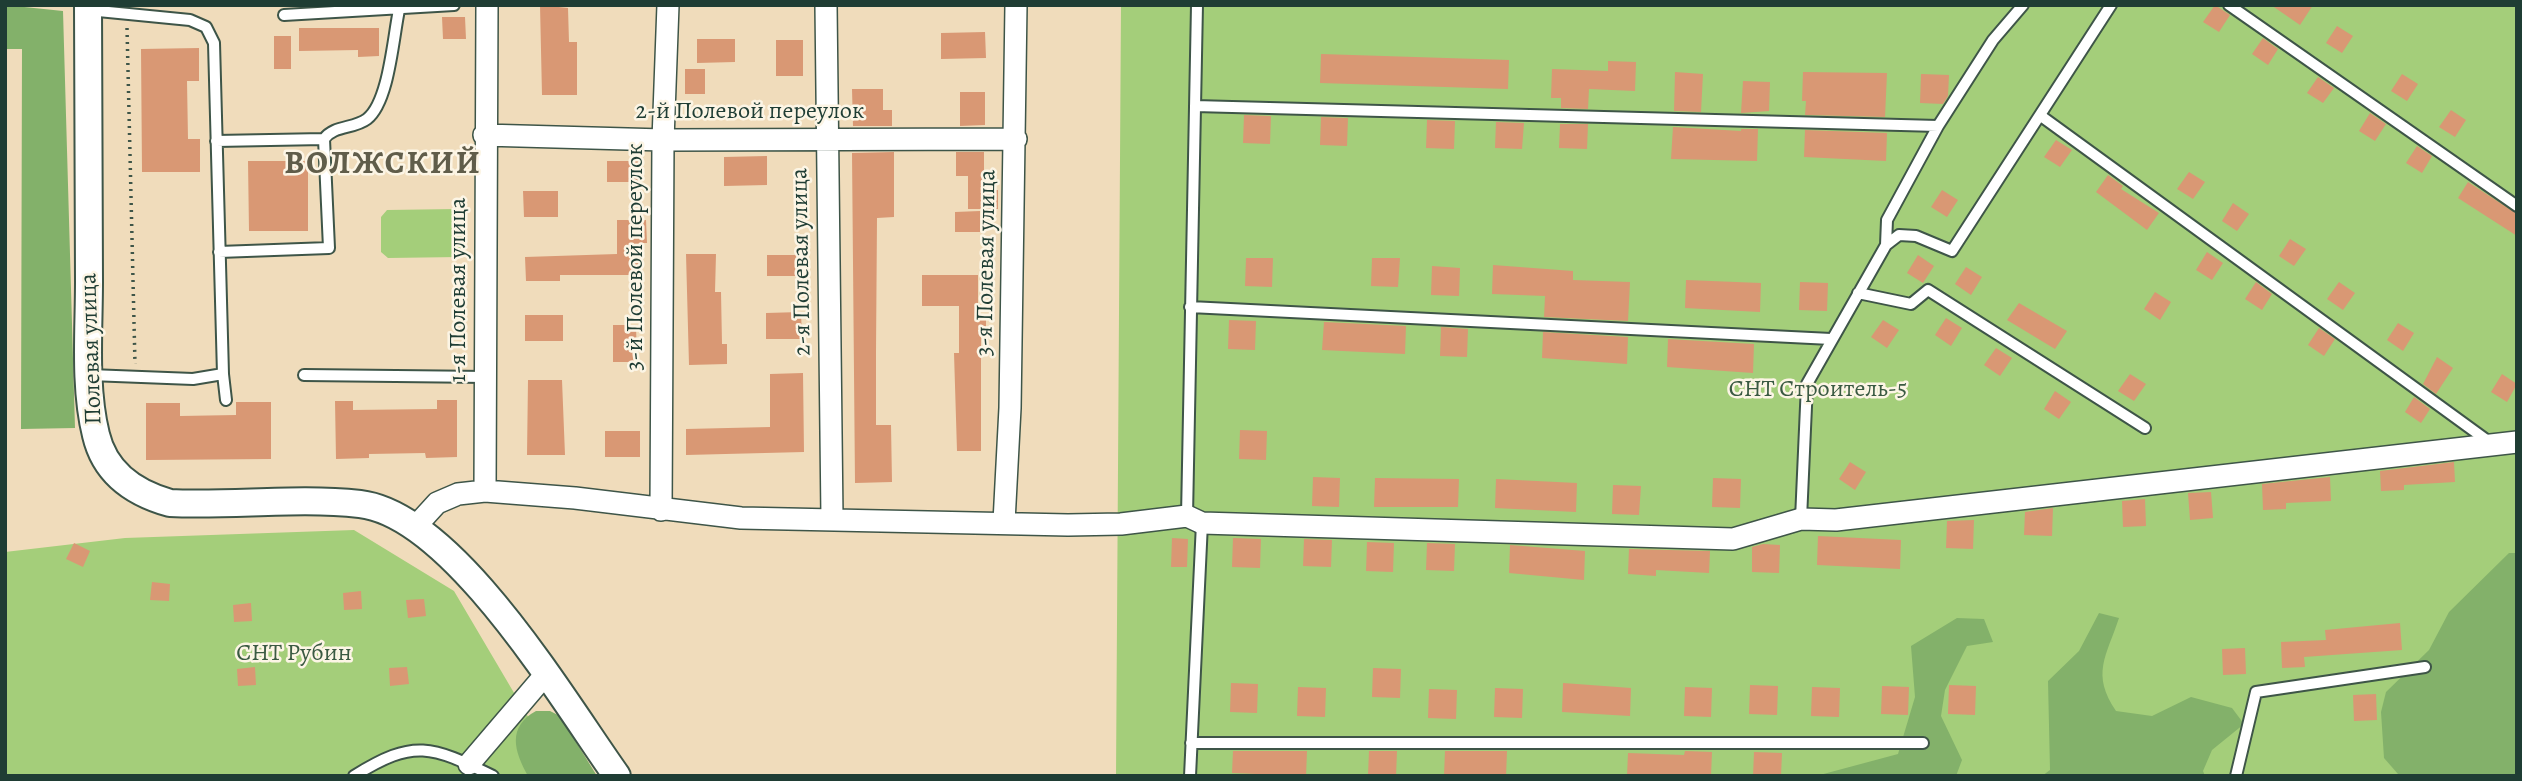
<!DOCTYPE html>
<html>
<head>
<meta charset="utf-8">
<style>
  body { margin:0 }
  #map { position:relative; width:2522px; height:781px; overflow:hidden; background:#f0dcbb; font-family:Alegreya,serif }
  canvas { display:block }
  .frame { position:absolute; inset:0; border:7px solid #1f3d34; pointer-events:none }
</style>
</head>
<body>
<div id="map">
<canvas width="2522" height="781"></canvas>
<div class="frame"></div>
</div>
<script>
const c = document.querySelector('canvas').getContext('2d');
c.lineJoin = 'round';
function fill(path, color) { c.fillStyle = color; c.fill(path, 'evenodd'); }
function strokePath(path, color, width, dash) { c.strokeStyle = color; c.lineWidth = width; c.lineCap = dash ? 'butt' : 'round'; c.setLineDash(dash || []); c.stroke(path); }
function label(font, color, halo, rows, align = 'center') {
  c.font = font + ' Alegreya,serif'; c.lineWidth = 5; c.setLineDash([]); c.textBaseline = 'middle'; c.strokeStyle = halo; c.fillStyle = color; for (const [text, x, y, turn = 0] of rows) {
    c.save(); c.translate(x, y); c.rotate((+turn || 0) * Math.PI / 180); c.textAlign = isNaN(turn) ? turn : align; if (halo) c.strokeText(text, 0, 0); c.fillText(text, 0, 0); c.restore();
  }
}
fill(new Path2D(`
  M1121 5H2517V776H1116Z
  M457 209 463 214 464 252 459 257 388 258 381 252V217L387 210Z
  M354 530 454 591 563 776H5V552L125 538Z`), '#a4ce7a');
fill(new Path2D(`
  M5 5 63 11 75 428 21 429 22 49H5Z
  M2509 553H2517V776L2398 774 2384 758 2381 712 2386 692 2429 650 2449 612Z
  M2099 613 2119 618C2106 657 2091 674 2116 711L2152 716 2191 697 2232 708 2244 724 2212 750 2203 771 2205 776H2042L2050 770 2048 681 2079 651Z
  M1957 618 1984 619 1993 642 1967 646 1945 690 1941 716 1962 760 1956 776H1816L1898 754 1915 697 1911 646Z
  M536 711H550L560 716 597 776H528C514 751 507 727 536 711Z`), '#83b16a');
fill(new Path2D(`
  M540 5 568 8 569 42H577V95H542Z
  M2215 5 2230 15 2219 32 2203 22Z
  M2271 5H2313L2300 25Z
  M442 17H465L466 39H443Z
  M2337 26 2353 36 2342 53 2326 43Z
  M299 28H379V56L358 57V50L299 51Z
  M985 32 986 58 941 59V33Z
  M274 36H291V69H274Z
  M2263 38 2278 49 2268 65 2252 54Z
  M697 39H735V62L697 63Z
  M776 40H803V76H776Z
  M199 48V81H187L188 139H200V172H142L141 49Z
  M1321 54 1509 60 1508 89 1320 83Z
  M1608 61 1636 62 1635 91 1589 89 1588 109 1561 108V98H1551L1552 69 1608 71Z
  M685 69H705V94H685Z
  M1675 72 1703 74 1701 112 1674 111Z
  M1803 72 1887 73 1885 117 1805 115 1806 101H1802Z
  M1921 74 1949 75 1948 96 1943 104 1920 103Z
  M2402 74 2418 84 2407 101 2391 91Z
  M2318 77 2334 88 2323 103 2307 93Z
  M1743 81 1770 82 1769 111 1741 113Z
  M852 89H883V110H892V126H853Z
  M960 92H985V125L960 126Z
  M2451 110 2466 120 2455 137 2439 127Z
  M2370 113 2386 124 2375 141 2359 131Z
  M1244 115 1271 116 1270 144 1243 143Z
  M1321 117 1348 118 1347 146 1320 145Z
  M1427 120 1455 121 1454 149 1426 148Z
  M1496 122 1524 123 1522 149 1495 148Z
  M1560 124H1588L1587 149 1559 148Z
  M1673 127 1741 131V129H1758L1757 161 1671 159Z
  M1805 130 1887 133 1886 161 1804 157Z
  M2056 140 2072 150 2060 167 2044 157Z
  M2417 146 2432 156 2422 173 2406 163Z
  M894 152V217L877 218 876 351V425H891L892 482 855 483 852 153Z
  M956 152H984V191L998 190V209H968V176H956Z
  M767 156V185L724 186V157Z
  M248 161H308V231H249Z
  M607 161H640V182H607Z
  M2189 172 2205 182 2193 199 2177 189Z
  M2108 175 2123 186 2121 189 2159 213 2147 230 2096 192Z
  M2468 182 2517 214V236L2458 198Z
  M1942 190 1958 200 1947 217 1931 207Z
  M523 191H558V217H524Z
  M2233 203 2249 214 2237 231 2222 221Z
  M980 211V232H955V212Z
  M617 220H646L647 243H639V275H560V281H526L525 257 617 254Z
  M2290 239 2306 249 2294 266 2279 256Z
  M2207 252 2223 263 2212 280 2196 270Z
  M686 254H716L715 292H721L722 344H727V364L689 365Z
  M767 255H802L803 276H767Z
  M1918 255 1934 266 1923 283 1907 273Z
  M1246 258H1273L1272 287 1245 286Z
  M1372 258H1400L1398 287 1371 286Z
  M1493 265 1573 271V280L1630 282 1628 321 1544 317 1545 296 1492 294Z
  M1432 266 1460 268 1459 296 1431 295Z
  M1966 267 1982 277 1971 295 1955 284Z
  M922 275H978V319H986V336H981V451H957L954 353H959V306H922Z
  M1686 280 1761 283 1760 312 1685 308Z
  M1800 282 1828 283 1827 311 1799 310Z
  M2256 282 2272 294 2262 310 2245 299Z
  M2339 282 2355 293 2343 310 2327 299Z
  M2155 292 2171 302 2160 320 2144 309Z
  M2019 303 2067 331 2055 349 2007 320Z
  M801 312 802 339H766V313Z
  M525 315H563V341H525Z
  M1946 318 1962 328 1951 346 1935 335Z
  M1229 320 1256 321 1255 350 1228 349Z
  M1883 320 1899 330 1887 348 1871 337Z
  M1324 322 1406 326 1405 354 1322 350Z
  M2398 323 2414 333 2403 351 2387 340Z
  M613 325H636L637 362H613Z
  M1441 327 1468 329 1467 357 1440 356Z
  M2319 328 2335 339 2324 356 2308 345Z
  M1543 332 1628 337 1627 364 1542 358Z
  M1668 339 1754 344 1753 373 1667 367Z
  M1996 348 2012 358 2000 376 1984 365Z
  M2437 357 2453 368 2436 394 2423 384Z
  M803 373 804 452 686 455V429L770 427V374Z
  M2130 374 2146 384 2134 401 2118 391Z
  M2502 374 2517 384 2507 402 2491 392Z
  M528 380H562L565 455H527Z
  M2055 391 2071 402 2059 419 2044 409Z
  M2414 397 2430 409 2421 423 2405 412Z
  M437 400H457V457L426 458 425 453 369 454V458L336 459 335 401H353V410L437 409Z
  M236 402H271V459L146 460V403H180V416L236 415Z
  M1240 430 1267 431 1266 460 1239 459Z
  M605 431H640V457H605Z
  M1850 462 1866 472 1855 490 1839 479Z
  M2454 462 2455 482 2404 485V490L2381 491 2380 471Z
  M1313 477 1340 478 1339 507 1312 506Z
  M2330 477 2331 501 2286 503V509L2263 510 2262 484Z
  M1375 478 1459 479 1458 507H1374Z
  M1713 478 1741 479 1740 508 1712 507Z
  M1496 479 1577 483 1576 512 1495 508Z
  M1613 485 1641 486 1639 515 1612 514Z
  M2211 492 2213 518 2190 520 2188 493Z
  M2145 499 2146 526 2123 527 2122 501Z
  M2053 508 2052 536 2024 535 2025 512Z
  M1974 520 1973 549 1946 548 1947 521Z
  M1818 536 1901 540 1900 569 1817 565Z
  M1172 538 1188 539 1187 567H1171Z
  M1233 538 1261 539 1260 568 1232 567Z
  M1304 539 1332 540 1331 567 1303 566Z
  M1367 542 1394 543 1393 572 1366 571Z
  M74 543 90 551 83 567 66 559Z
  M1427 543 1455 544 1454 571 1426 570Z
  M1763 544 1780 545 1779 573 1752 572V547Z
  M1510 545 1585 551 1584 580 1509 573Z
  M1629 549 1710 551 1709 573 1656 570V576L1628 574Z
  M152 582 170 584 169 601 150 600Z
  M361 591 362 609 344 610 343 593Z
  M424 599 426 616 408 618 406 600Z
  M251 603 252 621 234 622 233 605Z
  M2400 623 2402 650 2304 657 2305 667 2282 668 2281 642 2326 640 2325 630Z
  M2245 648 2246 674 2223 675 2222 649Z
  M255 667 256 685 238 686 237 669Z
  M407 667 409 684 390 686 389 668Z
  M1373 668 1401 669 1400 698 1372 697Z
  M1231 683 1258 684 1257 713 1230 712Z
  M1563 683 1631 688 1630 716 1562 712Z
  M1750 685 1778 686 1777 715 1749 714Z
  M1949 685 1976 686 1975 715 1948 714Z
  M1882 686 1909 687 1908 715 1881 714Z
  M1298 687 1326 688 1325 717 1297 716Z
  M1685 687 1712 688 1711 717 1684 716Z
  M1812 687 1840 688 1839 717 1811 716Z
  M1495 688 1523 689 1522 718 1494 717Z
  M1429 689 1457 690 1456 719 1428 718Z
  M2376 694 2377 720 2354 721 2353 695Z
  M1233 751H1307L1306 776 1232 773Z
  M1369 751H1397L1396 776 1368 775Z
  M1445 751H1507L1506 776H1444Z
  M1685 751 1712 752 1711 776H1627L1628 753 1684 755Z
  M1754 752 1782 753 1781 776H1753Z`), '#d99874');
const service = new Path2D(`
  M2229 5 2517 206
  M88 10 190 20 206 27 214 43 223 374 193 379 90 375
  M284 15 454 5
  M1195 106 1938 126
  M2041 116 2492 444
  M216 141 324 139
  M1886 245 1887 220 1938 126 1993 40 2023 5
  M219 252 329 248 324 139C334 125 354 129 367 119 389 102 393 38 399 10
  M1858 293 1911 304 1928 290 2145 428
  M1190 307 1831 339
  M223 374 226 400
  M304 375 487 377
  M1187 516 1197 5
  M1801 519 1807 384 1886 245 1899 235 1916 236 1952 251 2111 5
  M1191 743H1923
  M354 776C415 738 431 746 493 776
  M1190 776 1202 523
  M2236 776 2256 692 2425 667`);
const minor = new Path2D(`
  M826 5 832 518
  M484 135 663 140 1016 139
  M485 491 487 5
  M661 510 663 140 668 5
  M1004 522 1010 408 1016 5
  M416 526 437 503 458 494 485 491 575 498 741 518 1068 525 1121 524 1187 516 1202 523 1733 539 1801 519 1836 520 2517 442
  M469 764 545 675`);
const tertiary = new Path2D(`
  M88 5C88 97 88 189 89 282 89 331 84 387 96 435 105 473 134 493 170 503 233 506 297 497 360 504 454 515 564 702 617 776`);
strokePath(service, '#3e5548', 14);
strokePath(minor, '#3e5548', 24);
strokePath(tertiary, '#3e5548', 30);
strokePath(new Path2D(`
  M127 28 135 364`), '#3e5548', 3.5, [2, 5]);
strokePath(service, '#fff', 10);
strokePath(minor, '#fff', 21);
strokePath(tertiary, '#fff', 26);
label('24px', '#1f3d34', '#fcf5e5', [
  ["2-й Полевой переулок",750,112],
  ["3-й Полевой переулок",636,257,-90],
  ["2-я Полевая улица",802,262,-91],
  ["3-я Полевая улица",987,263,-89],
  ["1-я Полевая улица",459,290,-90],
  ["Полевая улица",92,349,-92]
]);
label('24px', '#3a5a42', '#fcf5e5', [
  ["СНТ Строитель-5",1818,390],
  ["СНТ Рубин",294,654]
]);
c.letterSpacing = '2px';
label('bold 32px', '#605d4a', '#fcf5e5', [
  ["ВОЛЖСКИЙ",383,165]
]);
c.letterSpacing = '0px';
</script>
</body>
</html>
